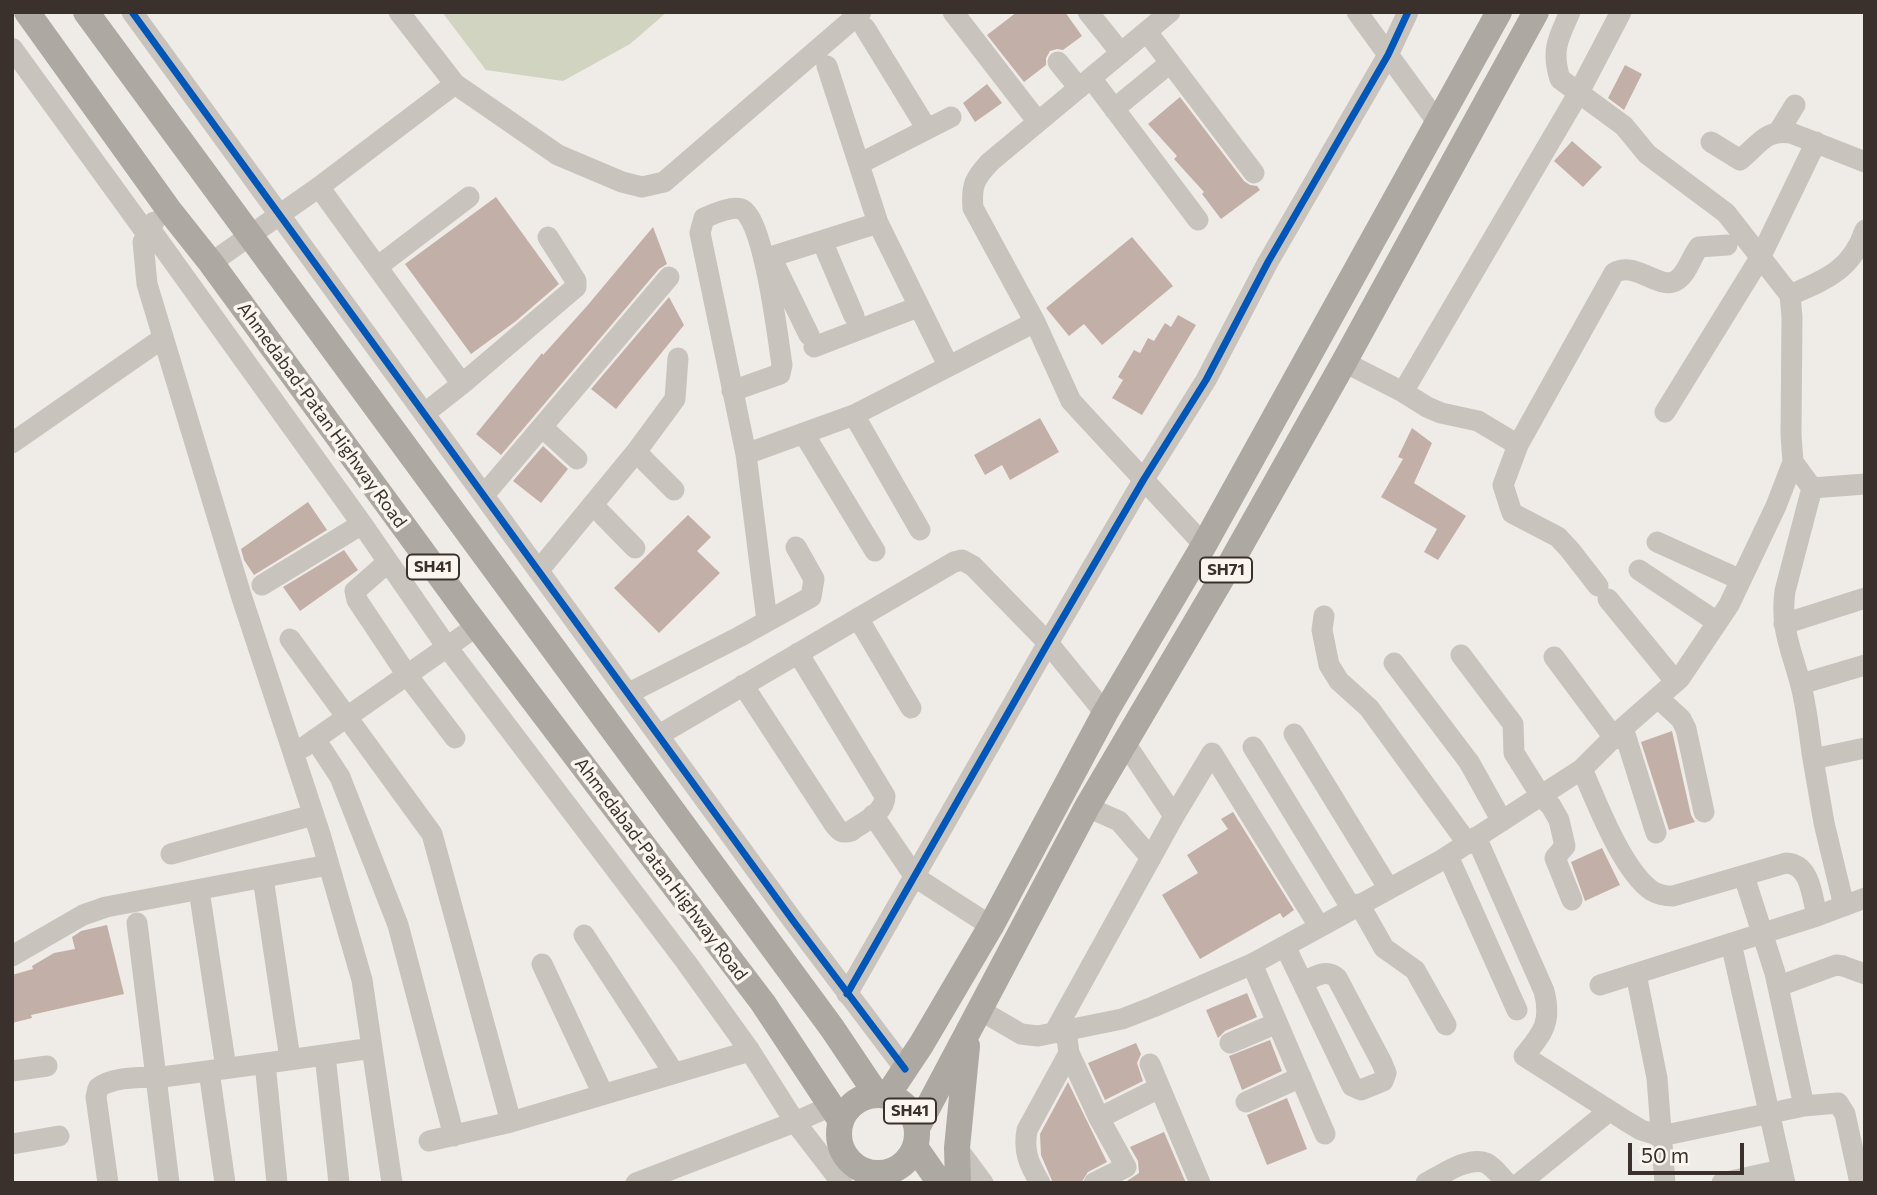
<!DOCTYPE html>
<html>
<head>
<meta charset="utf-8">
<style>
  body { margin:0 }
  #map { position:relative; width:1877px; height:1195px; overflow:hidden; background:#efebe6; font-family:Commissioner,sans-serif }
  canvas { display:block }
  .frame { position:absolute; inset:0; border:14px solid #3a312c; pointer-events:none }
  .scale { position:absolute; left:1628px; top:1143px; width:116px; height:32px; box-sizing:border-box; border:4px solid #3a312c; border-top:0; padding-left:9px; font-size:21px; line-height:24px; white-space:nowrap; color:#3a312c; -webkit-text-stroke:5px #faf5ef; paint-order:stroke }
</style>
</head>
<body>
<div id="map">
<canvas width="1877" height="1195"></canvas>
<div class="frame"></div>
<div class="scale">50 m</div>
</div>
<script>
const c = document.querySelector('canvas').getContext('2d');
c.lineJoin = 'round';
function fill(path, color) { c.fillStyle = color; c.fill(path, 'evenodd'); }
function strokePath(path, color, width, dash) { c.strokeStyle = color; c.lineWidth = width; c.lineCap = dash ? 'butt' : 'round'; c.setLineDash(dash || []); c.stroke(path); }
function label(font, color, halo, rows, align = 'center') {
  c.font = font + ' Commissioner,sans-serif'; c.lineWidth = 7; c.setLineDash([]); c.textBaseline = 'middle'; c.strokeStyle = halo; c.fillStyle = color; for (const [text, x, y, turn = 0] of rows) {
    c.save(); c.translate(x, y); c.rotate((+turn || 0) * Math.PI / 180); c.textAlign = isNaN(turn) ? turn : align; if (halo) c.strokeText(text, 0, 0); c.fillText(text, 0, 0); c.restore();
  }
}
fill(new Path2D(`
  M442 12H667L630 44 563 81 486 70Z`), '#d0d4c1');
fill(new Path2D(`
  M1017 12H1065L1082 36 1063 50 1057 49 1050 51 1046 58V65L1024 82 987 35Z
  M1625 65 1642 74 1624 110 1608 98Z
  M987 84 1002 103 975 122 963 103Z
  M1180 97 1244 181 1250 185 1257 186 1260 190 1221 219 1202 194 1204 192 1174 159 1177 156 1148 124Z
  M1572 141 1602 167 1583 187 1554 161Z
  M496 197 559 284 516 321 471 354 405 264Z
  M653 227 667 264 659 269 501 455 476 434 542 353 543 355 587 306Z
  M1132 237 1173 286 1102 345 1084 324 1069 336 1046 308Z
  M669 297 684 325 616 409 591 389Z
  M1178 315 1196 325 1142 415 1112 398 1123 380 1118 377 1134 350 1140 353 1148 338 1154 341 1165 323 1171 327Z
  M1040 418 1059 452 1010 480 1002 465 985 475 974 455Z
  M1412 428 1432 443 1414 483 1466 516 1438 560 1424 552 1437 529 1381 497 1403 459 1398 457Z
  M543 446 568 469 541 503 513 481Z
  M308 502 327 530 254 575 244 560 241 549Z
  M688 515 711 537 697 551 720 573 659 633 614 588Z
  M344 550 358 570 300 611 283 587Z
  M1672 731 1691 815 1695 822 1669 830 1641 742Z
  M1233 812 1294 910 1283 918 1280 913 1200 959 1162 895 1198 873 1187 855 1228 829 1221 819Z
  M1602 848 1620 885 1585 901 1571 862Z
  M107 925 124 994 31 1015 32 1018 12 1023V975L33 969 32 966 54 953 75 949 72 937 81 931Z
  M1247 993 1257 1017 1225 1031 1218 1038 1206 1010Z
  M1270 1040 1282 1071 1242 1090 1229 1056Z
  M1136 1043 1141 1054 1137 1063 1143 1081 1105 1100 1088 1063Z
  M1068 1082 1107 1162 1088 1172 1081 1183H1053L1041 1155 1040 1134Z
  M1287 1098 1307 1149 1267 1165 1247 1115Z
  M1164 1132 1186 1183H1124L1139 1173 1138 1161 1130 1147Z`), '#c2b0a8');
strokePath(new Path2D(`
  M132 12 794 922 905 1069
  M399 12 455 84 558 155 622 182 642 187 664 182 861 12
  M953 12 1038 122
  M1088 12 1121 53
  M1170 12 990 162C975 178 971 185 973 208L1035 322 1071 401 1204 545
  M1357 12 1438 123
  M1570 12C1558 39 1551 50 1560 79L1624 126 1647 154 1726 213 1790 295 1792 317 1791 435 1793 462 1812 488 1865 484
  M865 28 927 129
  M1147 32 1254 173
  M12 48 147 234
  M1058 62 1079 88
  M827 66 878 223 948 365
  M1091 78 1198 220
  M1114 109 1170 63
  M1779 131 1795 105
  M1711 142 1740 160C1759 145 1765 129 1791 133L1865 162
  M859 164 951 117
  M319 187 462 384 425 413
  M154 222 143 242 147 284 241 595 320 834 362 980 392 1183
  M150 229 362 524 447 647 686 962 750 1051 795 1122 842 1183
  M822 241 854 316
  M764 259 878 223
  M772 259 809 335
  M211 263 319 187 455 84
  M377 267 469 197
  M1790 295C1825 280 1852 270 1865 230
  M814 347 918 307
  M1344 362 1403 392 1427 407 1441 413 1478 421 1518 445
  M462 384 576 287V281L548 237
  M732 391 780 374 782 365C778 340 764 217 741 209 730 206 714 214 704 218L700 233 746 454 767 621
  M1403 392 1578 94 1621 12
  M1665 412 1760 258 1816 142
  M854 415 920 530
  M542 427 577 459
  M804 434 875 551
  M12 443 163 338
  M636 452 674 490
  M746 454 854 415 1035 322
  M1812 488 1785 591C1780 627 1791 649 1800 682 1807 707 1809 734 1813 759L1865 748
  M484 495 669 277
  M593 505 635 548
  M1657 542 1741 580
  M388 562 355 591 357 600 407 675 455 738
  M539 570 636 452 675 399 678 358
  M1639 570 1717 622
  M262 585 362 524
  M1598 586 1570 550 1558 537 1512 513 1503 485 1518 445 1614 273C1636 260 1660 292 1677 280 1687 274 1691 257 1699 247L1727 245
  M1608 599 1676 682
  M1324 616 1322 630 1329 665 1339 681 1369 708 1468 844
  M858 618 911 708
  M1784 624 1865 598
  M290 639 432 834 511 1122
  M1461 655 1513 724 1514 753 1541 796 1551 806 1559 820 1565 846 1555 858 1572 900
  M1554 657 1615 739
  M1394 663 1469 762 1502 821
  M1801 684 1865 665
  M743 685 834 824C839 831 842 834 851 831 863 822 885 813 885 796L798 653
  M629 693 739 637 811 597 814 579 796 547
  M1658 698 1681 719 1686 729 1704 812
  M1623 728 1656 833
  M1294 734 1389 889
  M659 735 954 562 962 560 973 566 1048 643 1105 713
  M315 739 340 777 398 925 454 1136
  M1125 743 1174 816
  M304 747 477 626
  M1253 747 1352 909
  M1813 759 1824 823 1844 906
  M1582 769C1597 803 1622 870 1652 891 1659 895 1664 896 1673 896L1786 863C1811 864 1812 897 1817 916L1865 898
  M1087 807 1119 821 1151 858
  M873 815 915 877 991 926
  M1476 837 1544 991C1552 1022 1543 1033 1524 1056L1626 1121 1641 1130 1661 1136 1804 1106 1838 1103 1845 1114 1860 1183
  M171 854 313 815
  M1448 856 1517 1010
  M1744 876 1775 973 1804 1106
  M263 878 290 1059
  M199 890 226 1068
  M1359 904 1384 948 1415 970 1446 1025
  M137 923 169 1183
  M584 935 674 1073
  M1731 943 1785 1183
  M1285 946 1352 1086 1361 1090 1383 1081 1386 1073 1382 1063 1337 978C1326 968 1315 977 1303 982
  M12 956 83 915 106 907 328 865
  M542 964 603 1094
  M1252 964 1325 1134
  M1636 974 1657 1078 1665 1183
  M1600 985 1817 916
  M1779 986 1836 965 1843 966 1865 974
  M847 994 1048 643 1144 479 1206 380 1268 262 1388 55 1408 12
  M980 1010 1021 1034 1038 1036 1122 1019 1153 1007 1252 964 1440 861 1582 769 1623 728 1680 678 1729 605 1776 506 1793 462
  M1054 1033 1174 816 1212 753 1319 926
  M1230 1043 1277 1023
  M1069 1053 1099 1118 1126 1167 1094 1183
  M325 1055 339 1183
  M265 1063 277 1183
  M1150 1064 1200 1183
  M12 1071 47 1066
  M209 1071 225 1183
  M1246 1102 1301 1077
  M1099 1118 1159 1088
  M429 1141 511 1122 750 1051
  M12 1144 59 1136
  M957 1148 983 1183
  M108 1183 96 1097 98 1088C116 1074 148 1079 170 1076 238 1067 305 1058 372 1048
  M636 1183 795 1122 831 1106
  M1040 1183C1029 1164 1023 1152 1027 1130L1069 1053 1066 1031
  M1426 1183C1442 1175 1468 1156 1486 1163 1494 1167 1501 1177 1507 1183
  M1520 1183 1609 1111
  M1722 1183 1781 1170`), '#c9c3be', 21);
strokePath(new Path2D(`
  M27 12 169 210 211 263 465 610 763 1003 841 1121
  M86 12 832 1028 877 1095
  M839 1134a39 39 0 1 1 78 0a39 39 0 1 1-78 0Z
  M887 1096 921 1045 991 926 1105 713 1204 545 1499 12
  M917 1128 1087 807 1229 566 1344 362 1536 12
  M915 1147 940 1183
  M958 1183 957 1148 967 1046`), '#aea8a3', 26);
strokePath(new Path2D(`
  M132 12 794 922 905 1069
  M847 994 1048 643 1144 479 1206 380 1268 262 1388 55 1408 12`), '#0057b8', 7);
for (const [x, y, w] of [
  [433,567,52],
  [1226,570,52],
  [910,1111,52]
]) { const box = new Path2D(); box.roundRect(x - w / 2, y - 12.5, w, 25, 5); c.fillStyle = '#faf5ef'; c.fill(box); strokePath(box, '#3a312c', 2); }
label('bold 16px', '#3a312c', null, [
  ["SH41",433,567],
  ["SH71",1226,570],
  ["SH41",910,1111]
]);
label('18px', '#3a312c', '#faf5ef', [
  ["Ahmedabad-Patan Highway Road",322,415,54],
  ["Ahmedabad-Patan Highway Road",661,869,53]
]);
</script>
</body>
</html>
